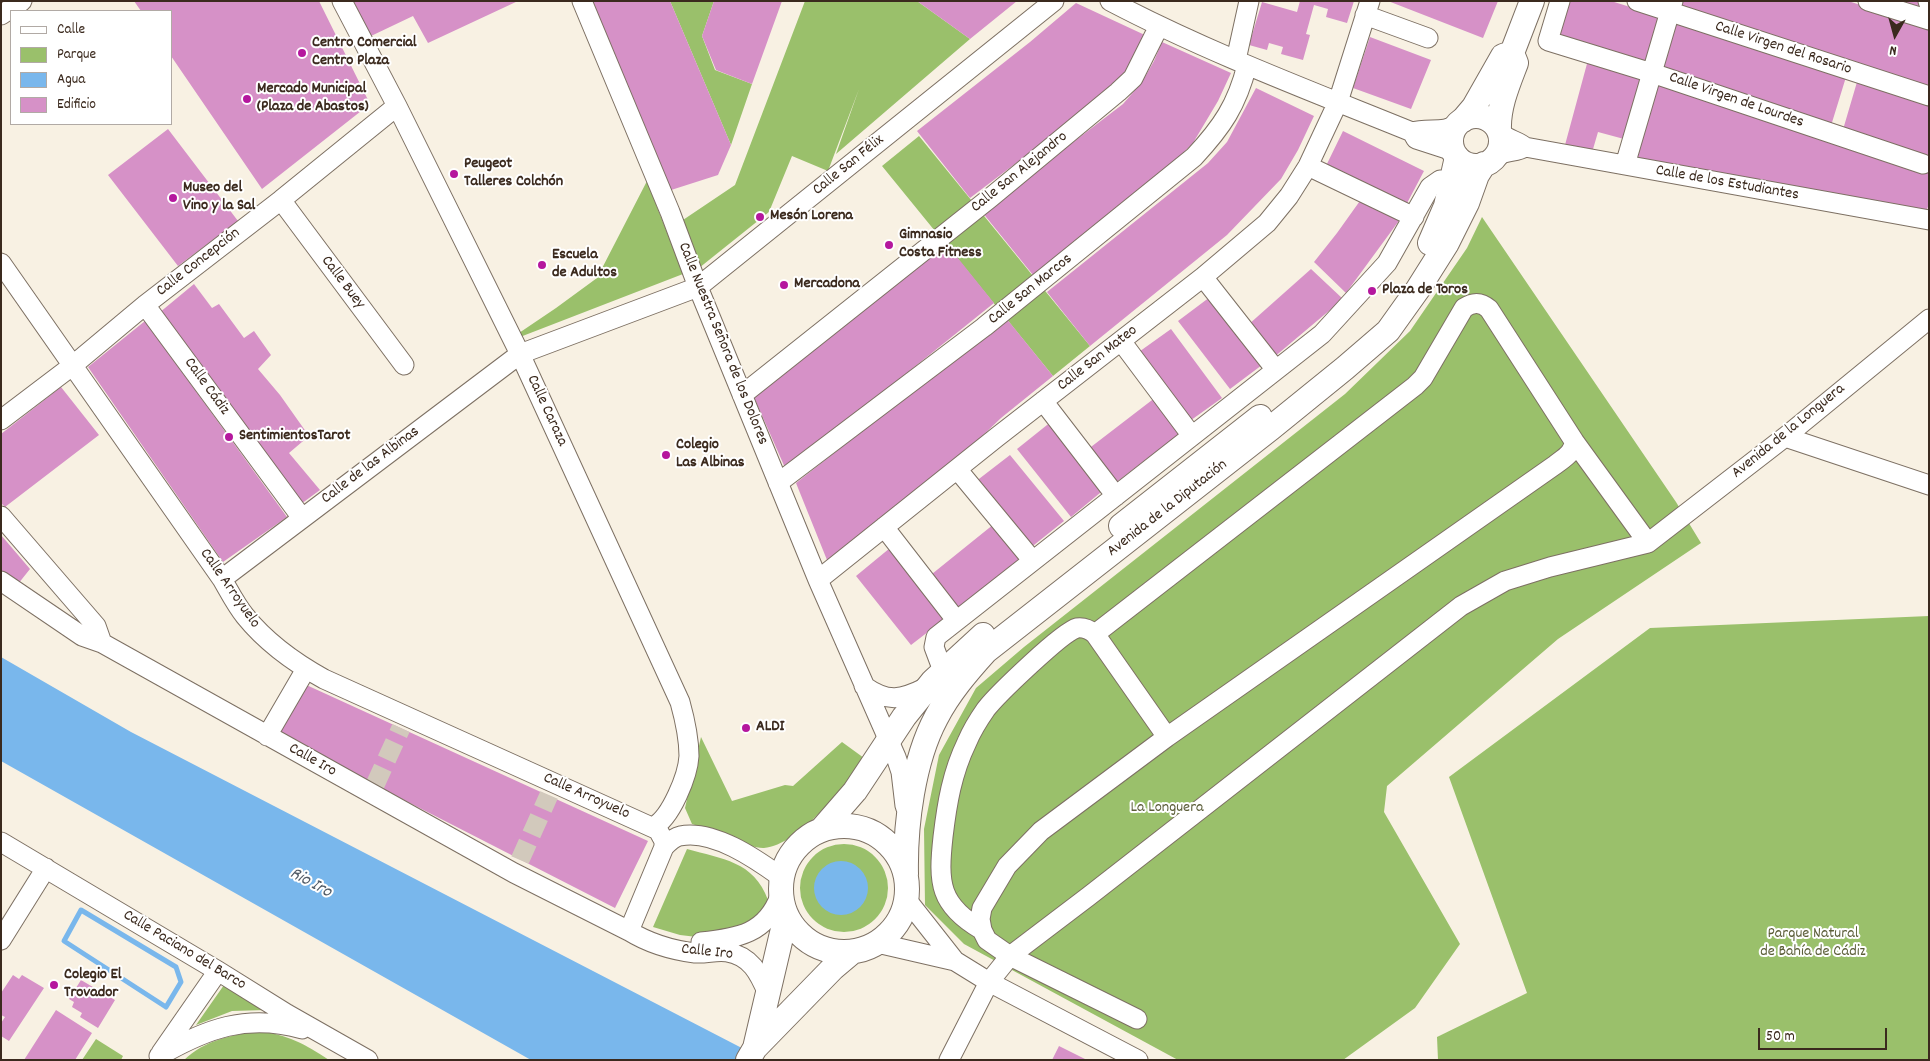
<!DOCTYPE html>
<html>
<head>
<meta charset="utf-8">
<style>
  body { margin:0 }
  #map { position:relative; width:1930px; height:1061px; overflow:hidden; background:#f8f1e3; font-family:Dekko,sans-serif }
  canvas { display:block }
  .frame { position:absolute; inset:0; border:2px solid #3b2a1e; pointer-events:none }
  .legend { position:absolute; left:10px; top:10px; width:162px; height:115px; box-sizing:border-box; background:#fff; border:1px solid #b1aaa5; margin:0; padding:6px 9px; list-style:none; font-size:15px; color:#3b2a1e }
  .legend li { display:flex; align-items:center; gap:10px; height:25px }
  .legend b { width:25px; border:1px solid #b1aaa5 }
  .north { position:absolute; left:1870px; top:10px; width:50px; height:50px; -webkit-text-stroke:4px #fff; paint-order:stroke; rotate:187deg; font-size:14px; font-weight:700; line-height:20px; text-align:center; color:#3b2a1e }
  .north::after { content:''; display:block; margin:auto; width:18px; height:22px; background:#3b2a1e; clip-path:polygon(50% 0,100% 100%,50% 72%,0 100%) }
  .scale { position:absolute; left:1758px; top:1028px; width:129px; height:22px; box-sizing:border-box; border:2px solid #3b2a1e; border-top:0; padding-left:6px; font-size:15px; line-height:18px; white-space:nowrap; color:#3b2a1e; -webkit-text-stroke:4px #fff; paint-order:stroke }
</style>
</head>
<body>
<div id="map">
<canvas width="1930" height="1061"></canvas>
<div class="frame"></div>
<ul class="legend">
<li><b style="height:6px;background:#fff"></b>Calle</li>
<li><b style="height:14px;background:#9ac06b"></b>Parque</li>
<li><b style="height:14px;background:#79b7ec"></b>Agua</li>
<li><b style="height:14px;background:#d691c7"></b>Edificio</li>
</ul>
<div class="north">N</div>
<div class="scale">50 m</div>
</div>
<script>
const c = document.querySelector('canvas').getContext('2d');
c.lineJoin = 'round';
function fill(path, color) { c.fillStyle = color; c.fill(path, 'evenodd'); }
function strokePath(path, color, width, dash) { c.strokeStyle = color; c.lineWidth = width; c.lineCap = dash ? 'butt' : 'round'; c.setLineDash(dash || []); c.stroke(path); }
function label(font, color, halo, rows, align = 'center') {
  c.font = font + ' Dekko,sans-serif'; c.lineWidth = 4; c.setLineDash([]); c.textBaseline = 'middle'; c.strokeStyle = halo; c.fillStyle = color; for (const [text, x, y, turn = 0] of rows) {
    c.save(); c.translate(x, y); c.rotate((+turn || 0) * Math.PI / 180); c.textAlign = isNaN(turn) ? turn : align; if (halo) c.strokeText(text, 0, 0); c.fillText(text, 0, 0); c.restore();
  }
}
fill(new Path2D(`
  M670 1H714L702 36 715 70 752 84 731 145Z
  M805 1H917L970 39 836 154 859 89 828 171 792 156 769 212 699 268 680 222 735 185Z
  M919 136 1090 346 1053 376 882 166Z
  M647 181 683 274 520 337 519 333 556 308 597 278Z
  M1482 217 1676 502 1701 543 1558 639 1387 786 1384 812 1460 944 1415 1008 1343 1060H1178L964 944 925 905 924 829 939 755 976 688 1024 647 1345 394 1410 331 1467 248Z
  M1929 616V1060H1438L1437 1037 1527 993 1449 777 1650 628Z
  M701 737 732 801 785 785 793 786 842 742 864 758C845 786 799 845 764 848 751 849 707 829 692 824L685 808Z
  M800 888a44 44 0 1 1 88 0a44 44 0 1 1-88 0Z
  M687 849C722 859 754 861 768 900L757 918 739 931 697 937 680 935 653 927Z
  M224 985 266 1010 232 1011 196 1025Z
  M259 1031C288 1035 305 1044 329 1060H184C205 1040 232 1035 259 1031Z
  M96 1039 123 1056 121 1060H82Z`), '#9ac06b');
fill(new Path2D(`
  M1 657 131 732 765 1060H531L1 761Z
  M814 888a27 27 0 1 1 54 0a27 27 0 1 1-54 0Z`), '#79b7ec');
strokePath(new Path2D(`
  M81 910 176 967 181 982 166 1007 64 941Z`), '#79b7ec', 5);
fill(new Path2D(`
  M134 1H319L370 104 262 189 171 56V11H141Z
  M353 1H518L428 43 413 16 371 36Z
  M589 1H670L731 145 718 175 668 191Z
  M714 1H782L752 84 716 70 702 36Z
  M917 1H1017L970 39Z
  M1300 1H1354L1347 23 1326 17 1328 9 1314 5 1306 34 1310 35 1303 60 1281 54 1283 47 1269 43 1267 50 1249 45 1262 2 1297 12Z
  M1388 1H1498L1483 38Z
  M1569 1H1611L1662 17 1648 65 1558 38Z
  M1679 1H1848L1927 26 1929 32V90L1677 9Z
  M1888 1H1920L1926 14Z
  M1076 3 1147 36 1129 69 1116 84 1057 132 970 198 917 131 1030 42Z
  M1672 19 1846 77 1830 129 1656 71Z
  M1370 37 1431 60 1411 109 1353 88Z
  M1162 42 1231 73 1218 101 1193 143 1178 158 1033 275 982 212 1123 104 1142 82 1154 61Z
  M1588 60 1643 78 1624 139 1598 132 1591 156 1565 145Z
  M1857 82 1929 103V160L1842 133Z
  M1654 83 1929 163V203L1926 213 1631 161Z
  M1256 88 1314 116 1298 150 1281 179 1227 235 1090 346 1047 292 1208 163 1227 142Z
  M168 129 238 221 178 266 108 175Z
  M1343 131 1424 171 1405 207 1325 168Z
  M1362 198 1401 218 1346 293 1314 262 1337 233Z
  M945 242 994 303 786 470 753 395Z
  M1311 269 1343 299 1273 358 1248 325Z
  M194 284 212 308 219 304 244 338 254 331 271 355 258 369 280 395 309 436 289 453 320 490 301 504 159 313Z
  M1214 294 1266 362 1230 389 1178 321Z
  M1006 318 1053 376 1001 418 975 443 827 560 796 483Z
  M145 321 287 517 223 562 88 367Z
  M1171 329 1222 398 1187 423 1136 354Z
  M61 387 99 435 5 507 1 503V434Z
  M1156 397 1183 431 1114 484 1087 450Z
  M1052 421 1106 488 1071 517 1017 449Z
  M1010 455 1064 521 1029 549 975 482Z
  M994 524 1021 558 954 611 927 578Z
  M1 535 30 569 18 584 1 573Z
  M890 548 946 618 911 645 856 576Z
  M302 683 648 841 615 908 273 733Z
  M13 975 19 979 22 975 44 988 9 1041 1 1036V1023L5 1017 1 1015V993Z
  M81 980 115 1000 98 1028 80 1017 82 1013 72 1007 74 1002 69 999Z
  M56 1010 92 1033 75 1060H24Z
  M1059 1046 1087 1060H1052Z`), '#d691c7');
strokePath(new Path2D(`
  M375 785 401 728
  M520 860 549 795`), '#d2c9bc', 19, [19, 9]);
const minor = new Path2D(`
  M342 1 397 106 520 354 680 702C685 720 689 737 689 756 688 775 671 818 653 827
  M582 1 670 212 698 287 818 580 896 757 901 772 905 806
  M1110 1C1207 52 1311 91 1412 132 1428 127 1443 134 1458 124
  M1560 1 1548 41 1652 73 1923 164
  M1637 1 1929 96
  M1868 1 1929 20
  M1928 1 1929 4
  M1 15 22 1
  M1365 15 1428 38
  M1236 60 1249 1
  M1412 132 1416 139 1453 151
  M1500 132C1507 140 1517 140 1525 147L1929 220
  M1496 157C1505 150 1516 153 1525 147
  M1625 165 1673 1
  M1308 166 1414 217
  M281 200 404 365
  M1 263 222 579C229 591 236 605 245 616 266 642 295 663 324 679L658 830 664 841V847L629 931
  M1203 277 1276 370
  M145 305 302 518
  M1121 341 1192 436
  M742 395 990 198 1118 92 1133 78 1159 26
  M1043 401 1116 496
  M1 420 72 366 145 305 281 200 397 106
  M1785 437 1929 485
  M1574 441 1648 543
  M957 469 1033 561
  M778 483 984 327 1194 157C1222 127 1237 105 1247 65
  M1 516 96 626 102 643
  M884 527 956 620
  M222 579 520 354 698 287 1054 1
  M818 580 997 437 1203 277 1267 223 1289 196 1308 166 1338 102 1370 1
  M1 581 82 636 102 643 514 873 629 931C650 944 671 950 695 953 706 954 717 950 727 952 751 956 759 973 768 994
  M1095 634 1415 386 1423 378 1464 308C1473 302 1481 302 1489 309L1574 441C1574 453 1564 458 1555 465L1167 737 1041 831 1007 866 982 908 980 919 982 930 987 940 1010 956 1137 1019
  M943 671 934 647 936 637 1322 334 1387 263 1430 187 1440 180 1453 181
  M864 686C888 703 901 700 927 687
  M267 736 306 669
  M1 842 218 971 287 1014 368 1060
  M664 847C668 843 674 837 680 836 713 829 756 859 781 877
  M907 900 955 961
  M982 930C939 905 938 883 943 837 947 803 952 773 967 742 972 730 979 719 986 709 997 695 1062 632 1077 628 1084 627 1090 630 1095 634L1167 737
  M1 940 46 868
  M701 942C738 938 766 934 780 896
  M877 943 955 961 989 982 1138 1060
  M161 1053 218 971
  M159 1056C206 1029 247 1013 302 1029
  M949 1060 989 982 1010 956 1089 896 1461 606 1505 581 1550 567 1648 543 1785 437 1929 319`);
const major = new Path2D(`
  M1451 141a25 25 0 1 1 50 0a25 25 0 1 1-50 0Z
  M1463 120 1474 107 1503 56 1512 53
  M1499 130C1498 107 1508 84 1516 63L1512 53 1532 1
  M1430 243 1446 206 1457 157
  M1121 526 1260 417
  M781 889a63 63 0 1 1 126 0a63 63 0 1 1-126 0Z
  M822 829 855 791 904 717 933 681 983 635
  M906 874C905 825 913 761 936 718 949 693 967 672 986 651L1271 428 1345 368 1388 331 1418 289 1447 243 1467 203 1477 175 1484 164
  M756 1047 833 968 852 952
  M748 1060 755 1048 786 916`);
strokePath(minor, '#7d7063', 21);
strokePath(major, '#7d7063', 26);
strokePath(minor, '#fff', 19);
strokePath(major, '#fff', 24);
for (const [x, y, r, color] of [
  [302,53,5,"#b5179e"],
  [247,99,5,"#b5179e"],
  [454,174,5,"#b5179e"],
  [173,198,5,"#b5179e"],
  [760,217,5,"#b5179e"],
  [889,245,5,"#b5179e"],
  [542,265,5,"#b5179e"],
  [784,285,5,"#b5179e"],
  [1372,291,5,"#b5179e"],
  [229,437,5,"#b5179e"],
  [666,455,5,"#b5179e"],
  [746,728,5,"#b5179e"],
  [54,985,5,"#b5179e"]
]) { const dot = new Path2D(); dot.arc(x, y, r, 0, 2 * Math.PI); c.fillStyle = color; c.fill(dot); strokePath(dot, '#fff', 2); }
label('bold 16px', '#3b2a1e', '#fff', [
  ["Centro Comercial",312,44],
  ["Centro Plaza",312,62],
  ["Mercado Municipal",257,90],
  ["(Plaza de Abastos)",257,108],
  ["Peugeot",464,165],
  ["Talleres Colchón",464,183],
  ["Museo del",183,189],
  ["Vino y la Sal",183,207],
  ["Mesón Lorena",770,217],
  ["Gimnasio",899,236],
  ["Costa Fitness",899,254],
  ["Escuela",552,256],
  ["de Adultos",552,274],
  ["Mercadona",794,285],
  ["Plaza de Toros",1382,291],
  ["SentimientosTarot",239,437],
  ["Colegio",676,446],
  ["Las Albinas",676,464],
  ["ALDI",756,728],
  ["Colegio El",64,976],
  ["Trovador",64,994]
], 'left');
label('16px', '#3b2a1e', '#fff', [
  ["Calle Virgen del Rosario",1783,49,18],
  ["Calle Virgen de Lourdes",1736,101,19],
  ["Calle San Félix",849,166,-39],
  ["Calle San Alejandro",1020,173,-39],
  ["Calle de los Estudiantes",1727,184,10],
  ["Calle Concepción",199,263,-38],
  ["Calle Buey",342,283,53],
  ["Calle San Marcos",1031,290,-39],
  ["Calle Nuestra Señora de los Dolores",722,344,68],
  ["Calle San Mateo",1098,359,-38],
  ["Calle Cádiz",206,387,54],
  ["Calle Caraza",546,411,65],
  ["Avenida de la Longuera",1789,432,-39],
  ["Calle de las Albinas",371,466,-37],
  ["Avenida de la Diputación",1168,509,-38],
  ["Calle Arroyuelo",229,589,55],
  ["Calle Iro",312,761,29],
  ["Calle Arroyuelo",586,797,24],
  ["Calle Paciano del Barco",184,951,31],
  ["Calle Iro",707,953,6]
]);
label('16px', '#5c5e39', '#fff', [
  ["La Longuera",1167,809],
  ["Parque Natural",1813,935],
  ["de Bahía de Cádiz",1813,953]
]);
label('italic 18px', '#515b66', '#fff', [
  ["Rio Iro",310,884,29]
]);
</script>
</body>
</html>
